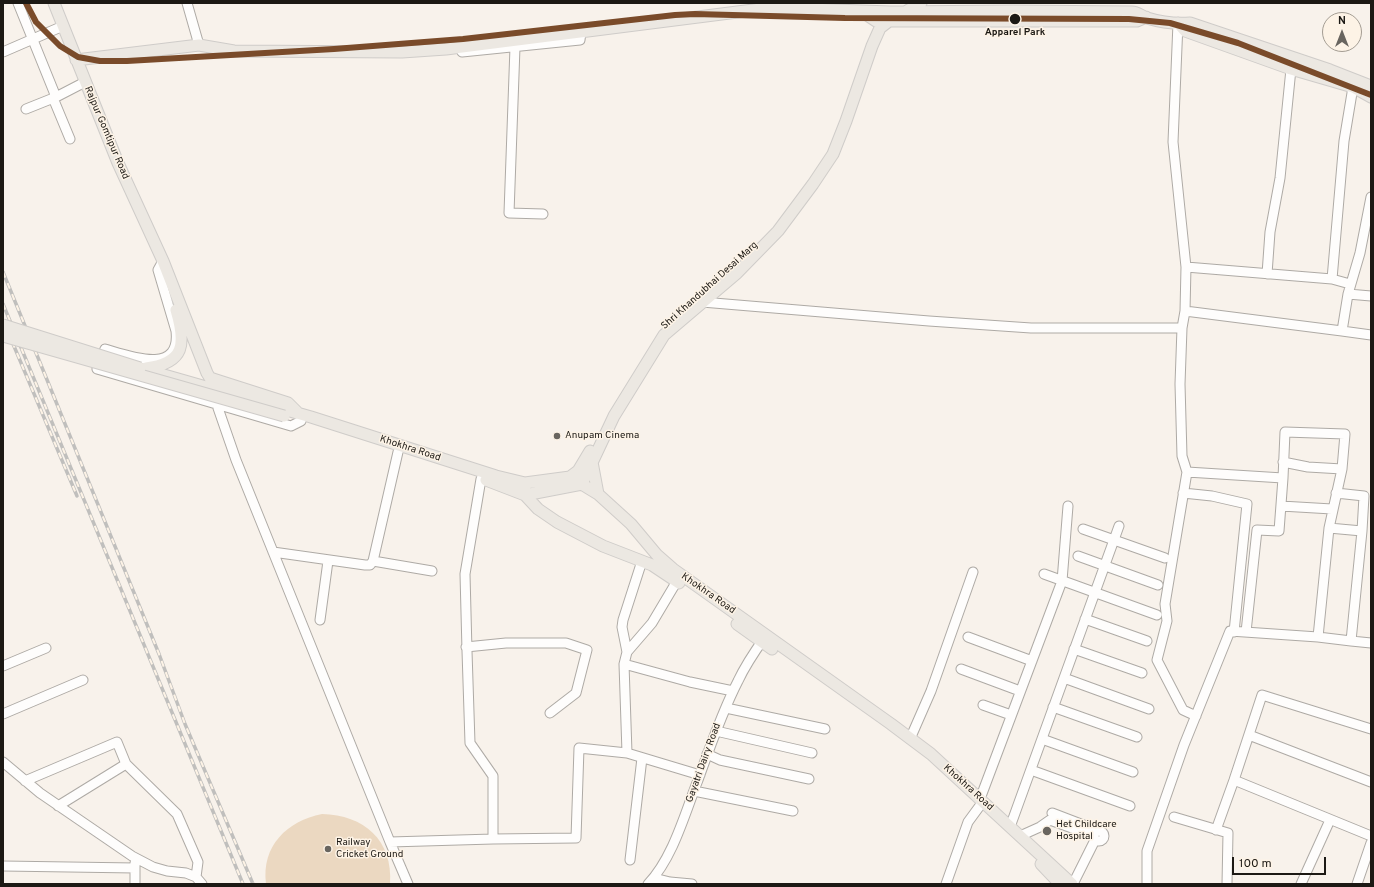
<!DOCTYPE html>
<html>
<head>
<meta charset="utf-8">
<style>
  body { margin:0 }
  #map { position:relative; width:1374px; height:887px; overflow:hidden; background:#f8f2eb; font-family:Overpass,sans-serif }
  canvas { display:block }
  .frame { position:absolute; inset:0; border:4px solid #1c1914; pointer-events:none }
  .north { position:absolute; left:1322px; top:12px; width:40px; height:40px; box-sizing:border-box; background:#fdf3e6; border:1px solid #a39c92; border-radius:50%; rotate:0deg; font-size:11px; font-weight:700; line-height:16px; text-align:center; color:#1c1914 }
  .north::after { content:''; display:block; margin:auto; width:14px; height:18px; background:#69655f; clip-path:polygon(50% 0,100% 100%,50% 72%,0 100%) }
  .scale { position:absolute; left:1232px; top:857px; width:94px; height:18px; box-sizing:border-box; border:2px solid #1c1914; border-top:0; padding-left:5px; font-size:12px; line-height:14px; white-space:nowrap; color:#1c1914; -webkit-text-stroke:3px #fdf3e6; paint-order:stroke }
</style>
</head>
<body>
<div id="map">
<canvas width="1374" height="887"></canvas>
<div class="frame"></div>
<div class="north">N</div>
<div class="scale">100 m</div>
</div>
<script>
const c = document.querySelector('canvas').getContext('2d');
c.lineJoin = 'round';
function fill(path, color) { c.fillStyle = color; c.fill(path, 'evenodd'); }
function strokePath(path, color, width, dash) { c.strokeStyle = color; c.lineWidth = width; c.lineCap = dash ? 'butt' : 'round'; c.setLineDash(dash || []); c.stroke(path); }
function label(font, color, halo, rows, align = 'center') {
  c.font = font + ' Overpass,sans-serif'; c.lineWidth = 3; c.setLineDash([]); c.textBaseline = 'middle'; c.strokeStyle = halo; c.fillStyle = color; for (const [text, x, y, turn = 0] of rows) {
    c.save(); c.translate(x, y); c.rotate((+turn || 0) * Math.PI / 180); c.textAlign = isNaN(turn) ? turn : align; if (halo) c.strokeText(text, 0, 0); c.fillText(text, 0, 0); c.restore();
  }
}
fill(new Path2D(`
  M322 814C364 815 393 840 390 884H266C261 846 287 821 322 814Z`), '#ebd8c1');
const minor = new Path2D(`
  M18 3 56 97 85 82
  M187 3 199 45
  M1178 23 1173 142 1186 267 1185 311 1182 328 1180 384 1182 456 1187 472
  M515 47 509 213 543 214
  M3 52 63 26
  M462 52 580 40 581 32
  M53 98 70 139
  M26 109 56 97
  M1371 197 1360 253 1348 294 1342 331 1371 335
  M163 261 158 270 176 331C181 376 129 356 105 349L97 369 291 426 301 421
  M1186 267 1332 279 1344 141 1353 87
  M1267 274 1270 232 1280 178 1291 69
  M1332 279 1350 284
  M1348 294 1371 296
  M700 299 702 302 929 321 1031 328H1182
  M1185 311 1342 331
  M218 408 236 460 390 842 493 839
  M1283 462 1308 467 1342 469
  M481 479 465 574 467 651 470 743 493 776V839L576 838 579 748 627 753 700 775
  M1183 493 1212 496 1247 504 1234 632
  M1281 506 1332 509
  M1329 528 1362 531
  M1083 529 1165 558
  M273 552 365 565H370L373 561 398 452
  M1078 556 1158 585
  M373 561 432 571
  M1044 574 1157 615
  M1085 619 1147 641
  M320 620 328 561
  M1246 632 1257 530 1279 531 1283 478
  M968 637 1032 661
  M1318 637 1351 641 1362 531 1364 496 1336 493
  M1351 641 1371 643
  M466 647 506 643H566L587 650 576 693 550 713
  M1074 649 1142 673
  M627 652 622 627 623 620 642 561
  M624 664 627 652 652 623 677 581
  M3 666 46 648
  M961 669 1020 691
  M1064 678 1149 709
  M983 705 1011 715
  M1053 707 1137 737
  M726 708 825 729
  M3 714 83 680
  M716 731 812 753
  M1249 735 1371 782
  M910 739 931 691 973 572
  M1042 739 1133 772
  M627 753 624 664 690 682 733 691
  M707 754 720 760 809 779
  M3 762 40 793 132 856 153 867 167 871 186 873 196 877 202 884
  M126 764 177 814 198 862 196 877
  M1031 770 1130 806
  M1234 780 1371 836
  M25 781 117 742 126 764 58 806
  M694 791 793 811
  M980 799 1062 581 1068 506
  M1052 813 1099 831
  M1174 817 1228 833 1227 884
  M1010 827 1119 526
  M1216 830 1234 780 1262 695 1371 729
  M1094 836a5 5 0 1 1 10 0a5 5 0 1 1-10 0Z
  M1020 836 1040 827 1050 820 1094 836
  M390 842 408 884
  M630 860 642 758
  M3 866 135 868
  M654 878 670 882 692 884
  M135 884V863
  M648 884C673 858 685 813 698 780 710 747 722 712 738 681 745 666 755 651 765 637
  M946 884 968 822 979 807
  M1073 884 1095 840
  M1147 884V851L1184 745 1230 631 1318 637 1329 528 1342 469 1345 434 1285 432 1283 478 1187 472 1165 604 1167 621 1157 660 1183 710 1196 716
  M1301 884 1330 820
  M1357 884 1371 843`);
const major = new Path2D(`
  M54 3 118 163 163 261 207 373 210 378 216 380 288 403 298 413
  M861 11 876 21H1137L1146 17
  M1178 23 1185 31 1291 69 1353 87 1371 97
  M76 60 199 45 234 51 402 52 446 49 761 9H808L890 12 1013 11 1132 12C1138 12 1141 16 1147 18 1160 22 1176 24 1190 23L1330 70 1371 86
  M146 368C185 363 186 344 176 310
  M143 369 311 417 496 476 525 483 570 477 598 494 631 524 657 555 673 569 891 724 931 754 1072 884
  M592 462 598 494
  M570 477 578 471 590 451
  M486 480 525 495 538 509 557 522 603 546 652 565 679 583
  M525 490V495L582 484 614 416 664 335 737 273 778 231 813 184 833 154 846 121 872 46 880 28 889 21 921 3
  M737 624 772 649
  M1041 864 1060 884`);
strokePath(minor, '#aeaaa5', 11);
strokePath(major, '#cfccc9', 13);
strokePath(minor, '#fefdfc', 9);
strokePath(major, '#ece8e2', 11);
const rail = new Path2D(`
  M3 272 159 654 185 724 253 884
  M3 304 243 884
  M3 320 77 496`);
strokePath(rail, '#c0bfbd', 3.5);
strokePath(rail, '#fdf3e6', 2, [6]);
const majorBridge = new Path2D(`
  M3 325 140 368
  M3 336 284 416`);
strokePath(majorBridge, '#cfccc9', 13, []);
strokePath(majorBridge, '#ece8e2', 11);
strokePath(new Path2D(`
  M26 3 36 22 60 46 78 57 100 61H127L334 49 463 39 675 15 695 14 845 18 1129 19 1170 23 1238 43 1371 95`), '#7a4b2a', 6);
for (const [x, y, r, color] of [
  [1015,19,6,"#1c1914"],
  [557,436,4,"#69655f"],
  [1047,831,5,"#69655f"],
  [328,849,4,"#69655f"]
]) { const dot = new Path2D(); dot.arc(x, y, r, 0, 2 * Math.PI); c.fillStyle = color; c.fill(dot); strokePath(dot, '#fdf3e6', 1.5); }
label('bold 10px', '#1c1914', '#fdf3e6', [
  ["Apparel Park",1015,33]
]);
label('10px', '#1c1914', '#fdf3e6', [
  ["Rajpur Gomtipur Road",106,133,67],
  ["Shri Khandubhai Desai Marg",710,286,-42],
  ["Khokhra Road",410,449,18],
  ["Khokhra Road",708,594,35],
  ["Gayatri Dairy Road",704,763,-70],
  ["Khokhra Road",968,788,42]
]);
label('10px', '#1c1914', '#fdf3e6', [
  ["Anupam Cinema",565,436],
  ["Het Childcare",1056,825],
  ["Hospital",1056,837],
  ["Railway",336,843],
  ["Cricket Ground",336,855]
], 'left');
</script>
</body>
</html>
